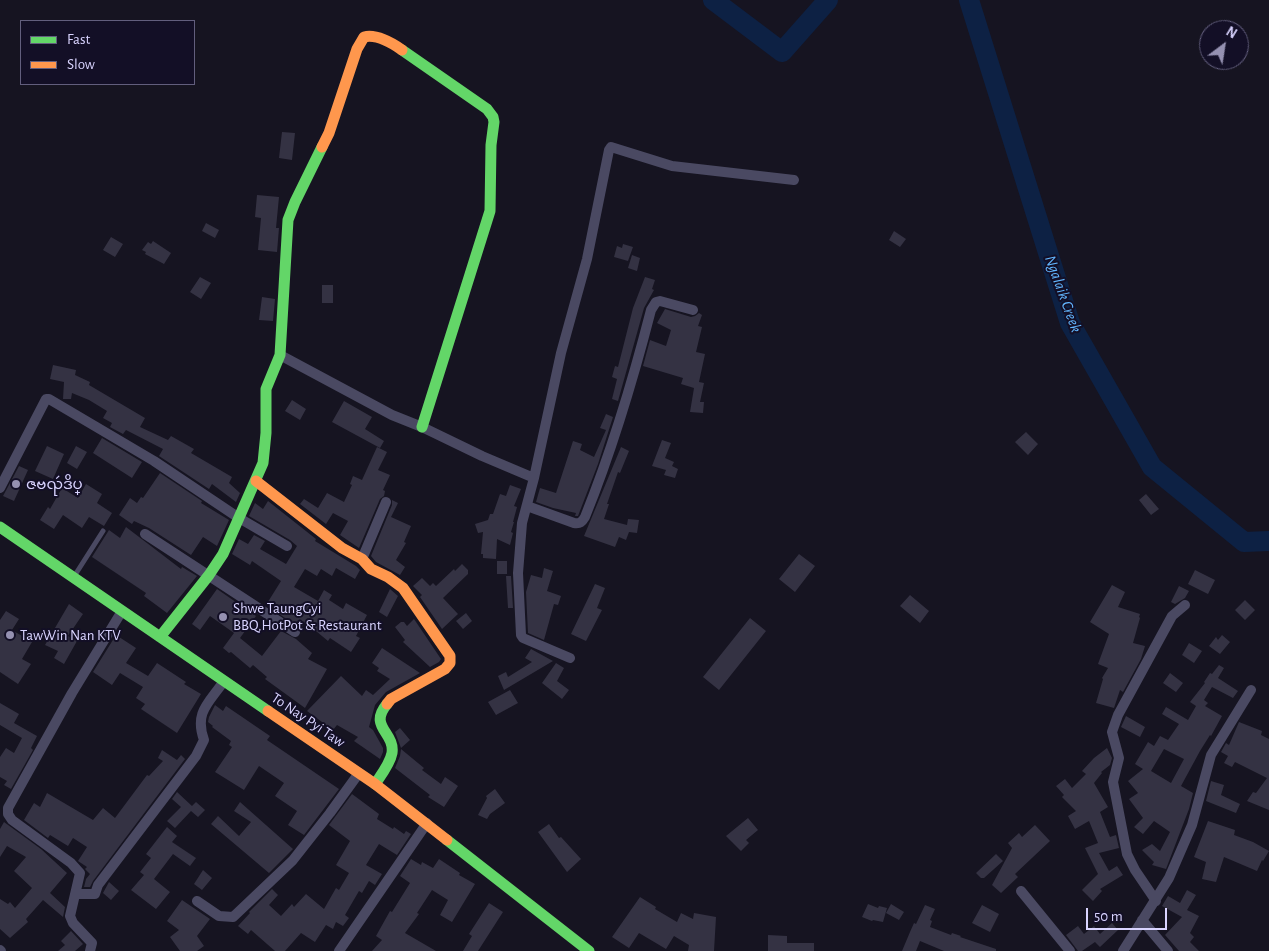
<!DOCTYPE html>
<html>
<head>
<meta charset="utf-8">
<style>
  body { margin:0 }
  #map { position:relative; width:1269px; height:951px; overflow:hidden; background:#161421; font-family:"Alegreya Sans",sans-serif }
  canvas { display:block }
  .legend { position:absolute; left:20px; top:20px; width:175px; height:65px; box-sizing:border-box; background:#130f26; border:1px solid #625e7d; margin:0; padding:6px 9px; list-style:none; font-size:15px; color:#d9d4ff }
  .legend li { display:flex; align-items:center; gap:10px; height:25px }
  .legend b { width:25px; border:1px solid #625e7d }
  .north { position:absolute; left:1199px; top:20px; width:50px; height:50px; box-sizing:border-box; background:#130f26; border:1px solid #625e7d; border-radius:50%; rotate:31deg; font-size:14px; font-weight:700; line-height:20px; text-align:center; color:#d9d4ff }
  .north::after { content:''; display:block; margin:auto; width:18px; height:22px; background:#9591b1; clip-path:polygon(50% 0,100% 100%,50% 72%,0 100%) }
  .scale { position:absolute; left:1086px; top:908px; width:81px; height:22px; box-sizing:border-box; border:2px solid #d9d4ff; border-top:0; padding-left:6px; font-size:15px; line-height:18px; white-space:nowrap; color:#d9d4ff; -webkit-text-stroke:4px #130f26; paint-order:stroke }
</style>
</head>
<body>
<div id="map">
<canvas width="1269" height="951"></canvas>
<ul class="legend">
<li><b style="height:6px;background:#63d668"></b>Fast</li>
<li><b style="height:6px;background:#ff974d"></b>Slow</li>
</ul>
<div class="north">N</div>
<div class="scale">50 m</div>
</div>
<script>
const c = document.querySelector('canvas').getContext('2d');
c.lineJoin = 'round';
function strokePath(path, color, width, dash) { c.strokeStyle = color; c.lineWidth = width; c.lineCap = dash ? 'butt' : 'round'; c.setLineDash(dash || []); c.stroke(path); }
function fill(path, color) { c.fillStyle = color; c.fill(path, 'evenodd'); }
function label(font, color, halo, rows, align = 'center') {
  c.font = font + ' "Alegreya Sans","Noto Sans Myanmar",sans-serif'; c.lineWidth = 4; c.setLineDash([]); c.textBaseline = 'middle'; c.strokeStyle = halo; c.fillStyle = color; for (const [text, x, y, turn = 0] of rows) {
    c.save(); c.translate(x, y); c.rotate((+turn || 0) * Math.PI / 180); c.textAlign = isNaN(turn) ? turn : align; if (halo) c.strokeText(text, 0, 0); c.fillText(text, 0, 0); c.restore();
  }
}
strokePath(new Path2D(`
  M713 0 782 52 828 0
  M969 0 1070 323 1152 467 1244 542 1269 541`), '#0d2144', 20);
fill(new Path2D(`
  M282 132 295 133 292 160 279 158Z
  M257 195 279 197 276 228H279L277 252 258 250 261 218 255 217Z
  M206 223 219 230 215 238 202 231Z
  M894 231 906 239 900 247 889 240Z
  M111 237 123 244 115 257 103 250Z
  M153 241 171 253 164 264 145 254 146 252 142 250 148 242 151 244Z
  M623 244 633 247 628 261 614 257 617 246 622 248Z
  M632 255 640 258 637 271 628 268Z
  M200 277 211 283 201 299 190 292Z
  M645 277 655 280 652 289 654 290 644 308 618 401 612 399 617 379 612 377 615 366 618 367 633 308Z
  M322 285H333V303H322Z
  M262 297 275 299 273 321 259 320Z
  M665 309 691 317 695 316 699 313 702 315 698 326 702 327 696 352 705 354 699 382 704 383 700 402H704L703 413 690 412 694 388 681 384 683 378 643 366 650 340 666 346 671 330 657 323Z
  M53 365 76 370 75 375 90 382 89 385 145 418 140 427 168 440 171 436 194 449 191 453 232 477 229 483 240 493 236 502 212 484 209 489 159 456 163 449 126 430 123 434 110 427 112 423 103 418 107 411 89 400 72 393 71 399H63L64 382 50 379Z
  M292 400 306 409 300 420 285 411Z
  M344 401 372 417 365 429 384 441 380 448 332 422Z
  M606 414 613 417 598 464 578 516H575L576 513 553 508 536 502 540 488 556 493 573 441 582 444 580 450 594 457 606 430 600 428Z
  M1026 432 1038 444 1028 455 1015 442Z
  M102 438 142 462 132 478 93 453Z
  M662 440 671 443 665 458 674 462 672 466 678 469 675 478 664 475 666 470 652 466Z
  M47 446 64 454 53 479 35 471Z
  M76 446 87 452 77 469 67 463Z
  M377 447 387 452 378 470 390 475 383 490 385 491 384 496 380 499 359 548 340 535 348 521 333 513 326 524 300 504 304 499 318 508 327 493 344 502 352 485 350 484 353 476 362 480Z
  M621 447 629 451 620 473 618 472 607 504H609L604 519 627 525 628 519 639 520 637 533 629 532 626 540 619 537 615 547 584 536Z
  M19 466 28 470 14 501 3 496Z
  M160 473 202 501 201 503 229 520 217 546 203 537 191 555 149 528 134 521 132 524 119 515 130 498 137 503 141 497 143 498Z
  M86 484 102 494 97 503 112 513 104 526 89 517 82 528 63 515 54 529 40 520 48 507 50 509 62 488 78 498Z
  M510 485 521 489 514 506 517 507 513 522H514L511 532 513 533 510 545 497 539 496 559 483 558V554H481L483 532 478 533 475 524 488 520 490 514H493L500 494 506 496Z
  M1146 494 1159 509 1151 515 1139 500Z
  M392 500 398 503 391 517 411 526 404 542 406 543 396 560 405 567 400 575 376 562 371 556 392 505Z
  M268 501 316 539 315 541 356 566 360 570 355 579 336 568 332 576 321 569 317 576 305 569 294 587 318 601 324 590 332 595 329 600 343 609 346 603 367 615 356 636 360 638 351 652 330 638 328 641 305 622 301 629 266 605 281 581 252 561 250 565 232 554 239 539 248 544 254 535 265 541 260 549 286 564 297 546 290 540 249 516 255 503 263 509Z
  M126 527 181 569 182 567 197 576 167 613 144 596 146 593 92 557 109 530 120 538Z
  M799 554 815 566 795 592 779 579Z
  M497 561H507V574H497Z
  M462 564 468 570V574L443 598 458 614 442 629 420 597 422 595 413 586 422 578 430 586 433 583 436 586 454 569 455 571Z
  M544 568 553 571 547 591 561 596 558 605 554 604 544 640 528 633 526 592 531 575 542 578Z
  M1195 570 1215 580 1208 594 1188 584Z
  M506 576H511L513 608H508Z
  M595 584 605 588 597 608 602 610 586 641 571 634Z
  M1112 585 1125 592 1118 607 1140 614 1139 617 1140 618 1133 643 1145 646 1141 659 1123 692 1120 690 1114 708 1096 703 1103 679 1102 678 1108 668 1098 664 1109 634 1090 622Z
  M1179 586 1189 591 1185 598 1175 604 1171 602Z
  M217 589 256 616 240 638 262 656 281 631 296 639 312 653 308 659 327 669 305 708 265 679 267 677 253 665 250 668 231 652 229 653 223 648 234 633 210 616 200 630 192 624Z
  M390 589 398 596 387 617 379 612Z
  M910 595 929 611 920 623 900 606Z
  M1245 600 1255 610 1245 620 1235 610Z
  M69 604 83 614 68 636 77 641 64 664 54 658 58 651 45 645Z
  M6 611 19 619 12 630 32 642 22 659 31 664 18 684 0 672V620Z
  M466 613 472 621 463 629 456 621Z
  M750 618 766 631 719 690 703 677Z
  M414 619 441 659 439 662 430 667 403 642 405 640 395 627 401 622H404L407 626Z
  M116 635 136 648 126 663 148 676 157 663 186 682 184 684 201 694 177 733 141 709 145 704 136 698 143 687 120 673 112 685 93 672Z
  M1222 635 1230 642 1220 654 1209 646 1216 637 1218 640Z
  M1189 643 1202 651 1194 663 1182 655Z
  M382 648 420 673 386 692 375 705 369 727 373 730 383 748V752L380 759 354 741 358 737 337 725 333 730 307 711 341 676 362 696 366 690 373 695 390 679 377 671 379 668 372 663Z
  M531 649 553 661 504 690 498 676 506 672 508 677 532 662 525 658Z
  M556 663 564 668 557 681 569 690 562 699 542 683Z
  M1219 665 1224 668 1218 678 1238 691 1233 698 1212 687 1204 700 1208 703 1205 706 1222 716 1211 736 1210 735 1200 751 1181 786 1193 793 1189 809 1166 869 1152 865 1154 862 1142 850 1152 844 1160 851 1170 832 1154 821 1143 834 1134 827 1143 818 1129 799 1138 793 1128 781 1143 769 1135 764 1148 742 1154 746 1160 736 1168 740 1179 724 1162 714 1166 707 1188 720 1196 706 1190 702 1205 683 1204 682 1210 673 1212 674ZM1164 749 1184 759 1171 783 1151 771Z
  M1170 673 1183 683 1176 692 1163 683Z
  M510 690 518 703 496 715 488 702Z
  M0 703 19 714 14 723 37 736 31 748 33 750 11 789 4 785 7 781 0 777V757L6 748 14 753 22 738 0 725Z
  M215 705 223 711 226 706 270 736 267 740 339 789 304 835 288 825 297 811 275 796 284 783 259 766 244 790 215 772 232 747 229 745 231 741 212 727 213 726 208 722 209 717Z
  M1126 716 1145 727 1140 737 1121 727Z
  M1239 722 1262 731 1261 735 1269 739V810L1247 801 1253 792 1256 793 1267 778 1235 762 1232 767 1224 763 1228 756 1221 752 1226 743 1229 745Z
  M400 728 410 740 401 748 395 732Z
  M1107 748 1112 758 1110 765 1101 772 1102 773 1094 783 1108 807 1100 812 1110 837 1116 835 1119 848 1099 853 1109 871 1117 866 1123 875 1100 889 1102 891 1093 901 1082 890 1098 874 1085 848 1098 843 1089 821 1075 829 1068 816 1076 811 1062 797 1064 795 1056 786 1065 779 1072 788 1086 774 1082 771 1094 758Z
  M401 749 424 768 422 770 441 784 445 777 458 786 444 807 428 797 430 795 395 768 400 756Z
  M162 750 177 760 181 755 185 759 93 881 90 887H84L86 879 90 874 85 869 87 867 78 861 87 847 73 838 68 846 50 835 48 838 24 820 34 803 40 807 47 793 93 820 103 808 115 818 147 775 149 776 163 761 158 758Z
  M1211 781 1224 785 1221 795 1240 804 1236 813 1206 801Z
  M495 789 505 803 490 814 487 819 478 815 487 798 486 796Z
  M177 792 192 806 196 802 205 810 198 817 191 811 175 828 167 821 181 807 172 799Z
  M352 794 379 814 377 819 393 829 394 827 404 834 406 831 411 834 397 855 379 844 366 865 382 874 375 885 369 881 362 893 359 891 345 915 349 918 343 926 336 922 333 929 326 925 315 942 301 933 285 951H275L251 930 248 934 238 926 250 913 249 912 272 889 278 895 269 905 281 916 292 904 294 907 306 894 324 909 336 888 339 890 349 873 336 865 350 841 329 825Z
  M240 802 293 849 269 873 211 824 218 816 239 836 251 822 234 811Z
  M748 818 758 830 746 840 749 843 741 851 726 836Z
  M1208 821 1235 830 1234 835 1253 842 1269 851 1263 861 1262 860 1257 871 1224 857 1216 882 1202 879 1206 862 1194 857Z
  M4 822 41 849 67 873 50 893 65 907 63 917 43 900 26 919 28 922 10 938 0 929V899L8 904 10 902 15 908 32 888 14 871 26 857 7 846 0 857V829Z
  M549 824 559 838 561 837 581 859 567 872 538 832Z
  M1035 825 1050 841 1015 874 1018 877 1001 893 992 885 1012 848 1008 843 1019 833 1022 837Z
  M167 827 177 836 172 842 196 858 190 866 173 854 154 879 170 892 156 909 131 890 144 875 140 872 151 858 146 854Z
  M996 854 1003 861 984 878H981L976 873Z
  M411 859 421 865 422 862 433 868 439 859 460 873 459 875 475 884 452 922 440 915 448 900 432 890 417 913 419 914 405 933 436 951H372L382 940 376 936 390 911 392 912 410 883 400 876Z
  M203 870 212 878 202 890 194 884Z
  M109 882 119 891 111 900 103 893Z
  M1187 890 1196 895 1187 910 1199 916 1190 933 1194 937 1190 942 1199 951H1179L1165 935 1182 917 1162 906 1168 896 1180 903Z
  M640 897 656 907 655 909 677 922 681 913 693 919 694 913 716 917 714 951H688L689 945 674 936 666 949 639 933 629 948 612 937Z
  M182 900 210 919 197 936 204 946 197 951H180L170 937 179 930 167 921Z
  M489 903 503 912 478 951H463L472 936 469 934Z
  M868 904 878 908 879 906 887 908 883 922 873 920 872 921 862 917Z
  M891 904 904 912 899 920 886 913Z
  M925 905 935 909 930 920 932 921 930 927 951 935 952 933 961 936 960 937 996 949V951H944L920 941 916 951H902L910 932 914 923 916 924Z
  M982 905 999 914 990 932 972 923Z
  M1112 923 1118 930 1100 947 1095 942 1082 951H1078L1066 935 1078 926 1084 934 1094 926 1100 934Z
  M71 931 83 944 75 951H58L65 945 61 941Z
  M768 935 787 936V943H814V951H768Z`), '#343243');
strokePath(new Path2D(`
  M75 575 103 531`), '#4a4962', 5);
strokePath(new Path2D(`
  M280 355 392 415 422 427 482 456 534 478
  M0 488 46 399H49L154 461 239 518 287 546
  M527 506 574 523C580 524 582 522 585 517 612 450 633 380 651 310L656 302 660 301 693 310
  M145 534 295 632
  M362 559 386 502
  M570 658 523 638 521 635 518 573 522 523 534 478 561 353 587 259 609 150 611 147 672 166 794 180
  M1021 891 1070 951
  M76 894H95L98 885 196 756 204 740C194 712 209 703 224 681
  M197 901 219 916 233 917 293 860 330 813 359 773
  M1156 901 1135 870 1127 854 1113 782 1119 758 1112 732 1118 715 1172 616 1185 605
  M1142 920 1168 951
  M0 950 1 951
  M90 951 92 943 73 923 70 916 80 873 71 863 12 820 8 814V808L72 693 122 611
  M339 951 427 823
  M1123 951 1169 878 1192 825 1211 755 1251 690`), '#4a4962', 10);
strokePath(new Path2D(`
  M402 50 487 109 493 117 494 122 491 145 490 211 422 427
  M0 527 268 711
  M160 637 209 575 223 554 263 463 266 433V389L280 355 288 220 295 202 322 147
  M375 784C381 775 390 764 392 753 395 732 368 727 387 704
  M447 840 589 951`), '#63d668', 11);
strokePath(new Path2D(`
  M322 147 329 133 357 49 364 37C376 34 392 43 402 50
  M256 481 342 548 362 559 371 569 388 577 403 588 450 656V663L445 669 391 699 387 704
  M268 711 375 784 447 840`), '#ff974d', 11);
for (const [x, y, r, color] of [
  [16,484,5,"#9591b1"],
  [223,617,5,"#9591b1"],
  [10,635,5,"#9591b1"]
]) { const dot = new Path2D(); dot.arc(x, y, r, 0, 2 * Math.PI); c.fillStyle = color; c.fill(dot); strokePath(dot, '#130f26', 2); }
label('15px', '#d9d4ff', '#130f26', [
  ["ဇဗၺဴဒိပ္",26,484],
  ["Shwe TaungGyi",233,608],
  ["BBQ,HotPot & Restaurant",233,625],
  ["TawWin Nan KTV",20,635]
], 'left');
label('15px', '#d9d4ff', '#130f26', [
  ["To Nay Pyi Taw",308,720,34]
]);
label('italic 16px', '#62b6ff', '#130f26', [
  ["Ngalaik Creek",1063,294,70]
]);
</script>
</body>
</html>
